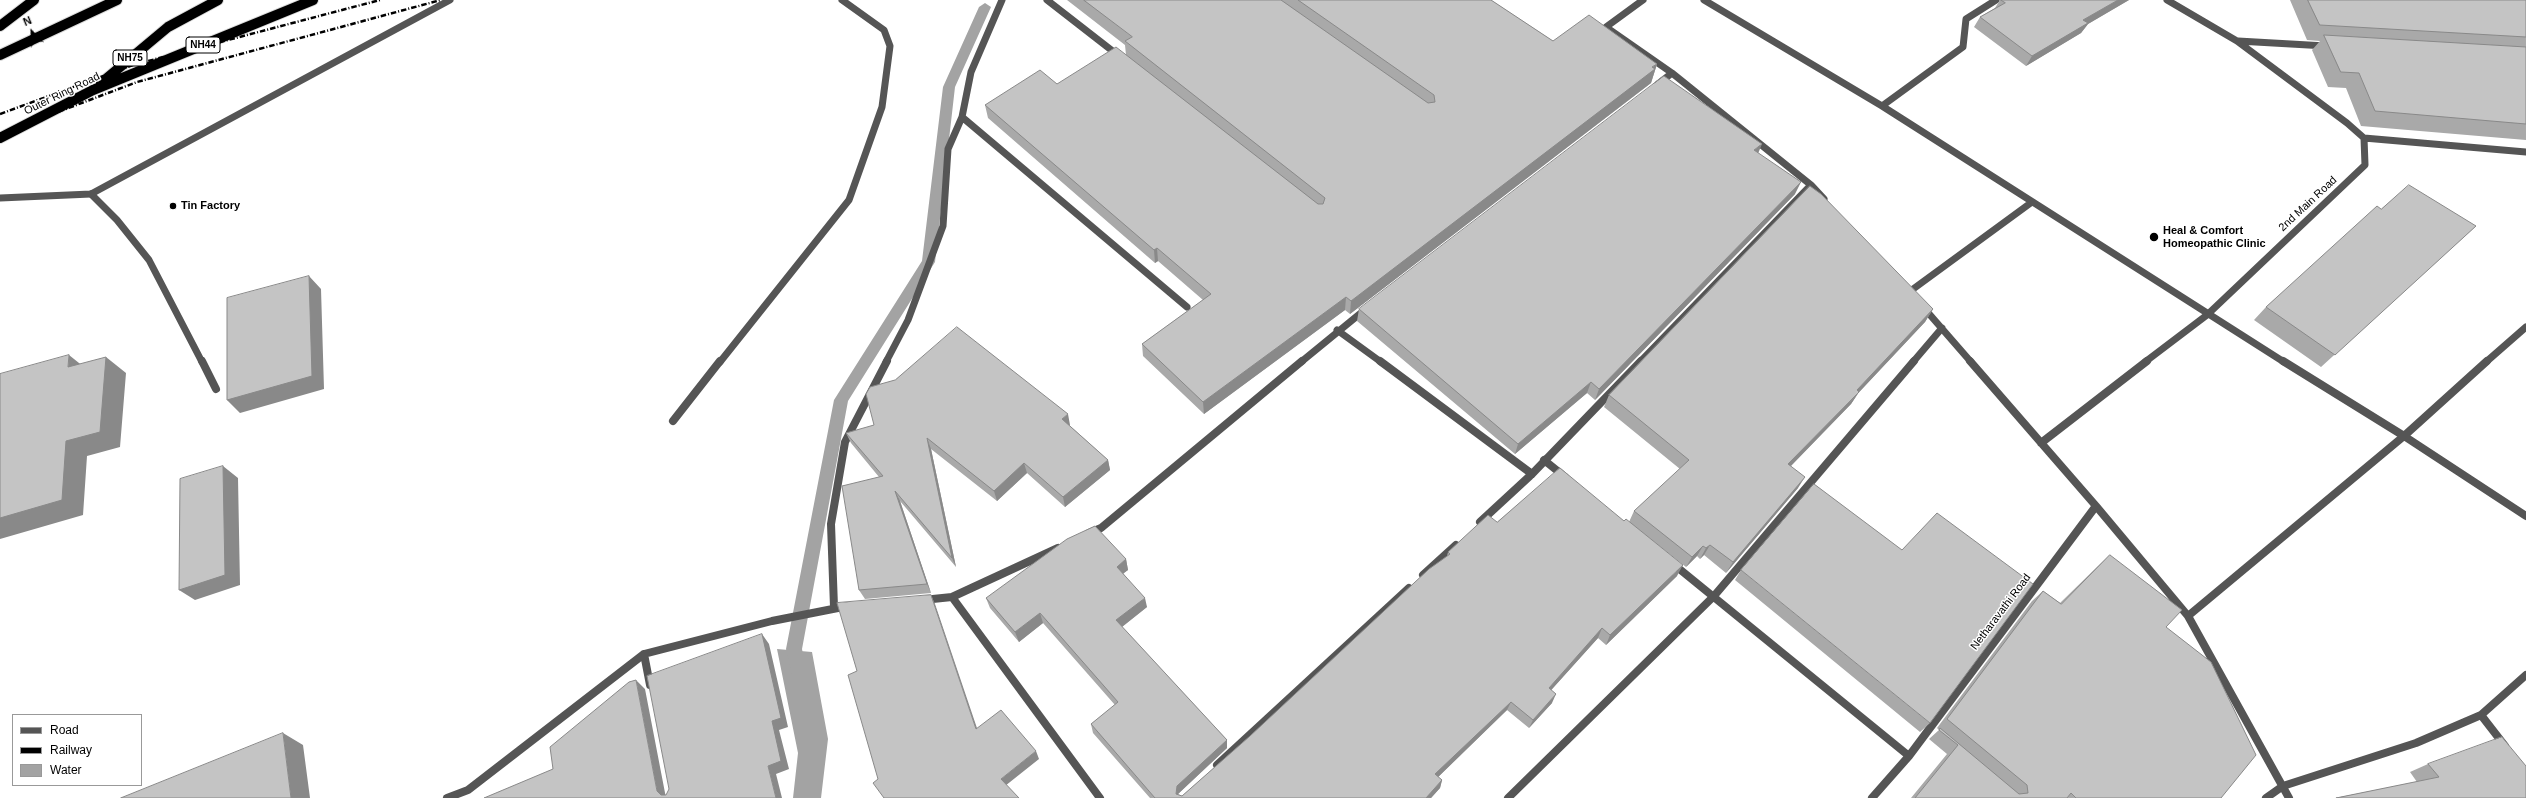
<!DOCTYPE html>
<html>
<head>
<meta charset="utf-8">
<style>
  body { margin:0 }
  #map { position:relative; width:2526px; height:798px; overflow:hidden; background:#fff; font-family:Arial,sans-serif }
  canvas { display:block }
  .legend { position:absolute; left:12px; top:714px; width:130px; height:72px; box-sizing:border-box; background:#fff; border:1px solid #999; margin:0; padding:5px 7px; list-style:none; font-size:12px; color:#000 }
  .legend li { display:flex; align-items:center; gap:8px; height:20px }
  .legend b { width:20px; border:1px solid #999 }
  .north { position:absolute; left:12px; top:12px; width:40px; height:40px; -webkit-text-stroke:3px #fff; paint-order:stroke; rotate:337deg; font-size:11px; font-weight:700; line-height:16px; text-align:center; color:#000 }
  .north::after { content:''; display:block; margin:auto; width:14px; height:18px; background:#000; clip-path:polygon(50% 0,100% 100%,50% 72%,0 100%) }
</style>
</head>
<body>
<div id="map">
<canvas width="2526" height="798"></canvas>
<ul class="legend">
<li><b style="height:5px;background:#555"></b>Road</li>
<li><b style="height:5px;background:#000"></b>Railway</li>
<li><b style="height:11px;background:#a3a3a3"></b>Water</li>
</ul>
<div class="north">N</div>
</div>
<script>
const c = document.querySelector('canvas').getContext('2d');
c.lineJoin = 'round';
function fill(path, color) { c.fillStyle = color; c.fill(path, 'evenodd'); }
function strokePath(path, color, width, dash) { c.strokeStyle = color; c.lineWidth = width; c.lineCap = dash ? 'butt' : 'round'; c.setLineDash(dash || []); c.stroke(path); }
function label(font, color, halo, rows, align = 'center') {
  c.font = font + ' Arial,sans-serif'; c.lineWidth = 3; c.setLineDash([]); c.textBaseline = 'middle'; c.strokeStyle = halo; c.fillStyle = color; for (const [text, x, y, turn = 0] of rows) {
    c.save(); c.translate(x, y); c.rotate((+turn || 0) * Math.PI / 180); c.textAlign = isNaN(turn) ? turn : align; if (halo) c.strokeText(text, 0, 0); c.fillText(text, 0, 0); c.restore();
  }
}
fill(new Path2D(`
  M777 649 812 652 828 739 821 798H793L798 753Z`), '#a3a3a3');
fill(new Path2D(`
  M985 3 991 7 955 87 935 262 848 401 802 649 806 669 804 674 798 676 792 674 786 649 834 400 922 261 943 87 979 7Z`), '#a3a3a3');
const trunk = new Path2D(`
  M0 26 34 0
  M0 55 117 0
  M101 83 168 27 218 0
  M0 138 93 90 313 0`);
strokePath(trunk, '#dbdbdb', 12);
strokePath(new Path2D(`
  M91 194 117 220 149 260 202 362
  M720 362 849 200 882 107 890 46 884 30 842 0`), '#555', 7);
strokePath(new Path2D(`
  M202 361 216 389
  M673 421 720 361`), '#555', 8);
strokePath(new Path2D(`
  M1002 0 971 72 962 117 1187 307
  M1047 0 1119 56
  M1643 0 1606 27 1672 73
  M1704 0 1882 106 2284 362
  M2238 41 2326 46
  M1658 84 1672 73 1811 185 1824 199
  M1882 106 1963 47 1966 19 1996 0
  M2364 138 2526 152
  M1909 292 2032 202
  M1924 308 1971 362
  M1337 330 1381 362
  M886 362 908 320 943 226 948 149 962 117
  M1301 362 1367 308
  M1640 362 1811 185
  M1913 362 1942 328
  M2145 362 2207 315 2365 165 2364 138 2347 123 2237 41 2167 0
  M2486 362 2526 327`), '#555', 7);
strokePath(new Path2D(`
  M1380 361 1532 474
  M2283 361 2404 436 2526 516
  M2041 443 2147 361
  M1544 460 1565 477
  M2096 506 2188 616 2289 798
  M1480 522 1532 474 1641 361
  M1089 533 1101 528 1302 361
  M1672 563 1909 756
  M1423 575 1456 545
  M952 597 1100 798
  M923 600 952 597 1058 548
  M834 607 831 524 845 442 887 361
  M2188 616 2404 436 2487 361
  M644 654 650 685
  M2481 715 2505 746
  M1217 765 1409 588
  M447 798 468 790 644 654 772 621 848 606
  M1508 798 1714 596 1914 361
  M1872 798 1909 756 2096 506 1970 361
  M2266 798 2283 786 2416 743 2481 715 2526 675`), '#555', 8);
strokePath(new Path2D(`
  M0 198 91 194 450 0`), '#555', 7);
strokePath(trunk, '#000', 10);
strokePath(new Path2D(`
  M0 114 133 65 380 0
  M0 134 137 82 441 0`), '#000', 2.5, [5.5, 2, 1, 2]);
fill(new Path2D(`
  M1067 0H1491L1553 41 1657 64 1651 83 1350 314 1345 310 1204 414 1143 356 1142 344 1203 300 1158 261 1155 263 988 118 985 105 1057 84 1126 55 1125 45Z
  M2000 0H2129L2088 24 2081 33 2026 66 1974 27 1980 17 1995 8Z
  M2290 0H2526V140L2361 126 2346 88 2328 87 2312 50 2320 41 2307 40Z
  M1758 153 1795 194 1595 400 1587 393 1515 454 1357 321 1359 309Z
  M2381 209 2476 226 2321 367 2254 320 2266 307Z
  M1933 309 1925 322 1859 392 1851 404 1791 466 1798 488 1726 573 1704 555 1700 559 1697 556 1686 567 1629 522 1634 511 1680 469 1604 407 1609 395Z
  M1069 425 1108 460 1110 470 1065 507 1027 473 997 501 931 449 956 567 900 501 931 593 865 599 859 590 879 477 851 443 846 433 1070 425Z
  M1497 522 1677 576 1606 645 1598 638 1551 690 1552 703 1529 728 1507 710 1438 777 1442 780 1440 788 1431 798H1150L1093 733 1091 724 1115 705 1043 623 1019 642 990 608 986 598 1126 559 1128 570 1123 573 1147 607 1122 627 1227 740V748L1178 794 1182 796 1250 736 1447 556 1448 552Z
  M2110 555 2166 627 2221 798H1911L1947 754 1929 739 1939 730 1937 728 2032 601 2043 591 2060 603 2098 566Z
  M1741 570 1930 723 1920 732 1735 580Z
  M2428 764 2526 798H2335L2417 782 2410 772Z`), '#a9a9a9');
fill(new Path2D(`
  M2118 0H2129L2088 24 2081 33 2026 66 2032 56 2083 20Z
  M1657 64 1651 83 1350 314 1351 301Z
  M1762 144 1757 156 1754 150Z
  M1801 182 1795 194 1595 400 1599 389Z
  M1157 248 1158 261 1155 263 1154 250Z
  M309 276 321 289 324 389 240 413 227 400Z
  M1346 297 1345 310 1204 414 1203 402Z
  M1933 309 1925 322 1849 403 1857 390Z
  M69 355 89 371 68 367Z
  M106 357 126 373 120 447 87 456 83 515 0 539V518Z
  M1591 382 1587 393 1515 454 1518 444Z
  M1859 392 1851 404 1781 476 1788 464Z
  M1068 414 1070 425 1065 430 1062 419Z
  M927 438 931 449 956 567 952 558Z
  M1108 460 1110 470 1065 507 1063 497Z
  M1024 463 1027 473 997 501 994 491Z
  M223 466 238 478 240 585 195 600 179 590Z
  M1805 477 1798 488 1726 573 1733 562Z
  M895 491 900 501 931 593 927 584Z
  M1710 545 1704 555 1700 559 1706 548Z
  M1703 546 1697 556 1686 567 1692 557Z
  M1126 559 1128 570 1119 577 1117 567Z
  M1683 565 1677 576 1606 645 1610 635Z
  M931 595 935 604 980 737 976 729Z
  M1145 598 1147 607 1118 630 1116 620Z
  M1040 613 1043 623 1019 642 1015 632Z
  M1602 628 1598 638 1545 697 1549 688Z
  M762 634 769 644 788 727 779 730 789 769 776 774 782 798H776L768 766 772 721Z
  M636 680 645 689 666 798 661 795 657 791Z
  M1556 694 1552 703 1529 728 1533 720Z
  M1511 702 1507 710 1433 782 1435 774Z
  M283 733 303 745 310 798H291Z
  M1227 740V748L1178 794V798L1176 794 1177 786Z
  M1036 751 1039 759 1005 786 1001 779Z
  M1442 780 1440 788 1431 798H1426Z`), '#898989');
const building = new Path2D(`
  M1084 0H1281L1428 103 1435 102 1434 95 1298 0H1491L1553 41 1589 15 1657 64 1652 67 1655 69 1351 301 1346 297 1203 402 1142 344 1211 294 1157 248 1154 250 985 105 1040 70 1057 84 1116 47 1318 204H1323L1325 198 1125 41 1132 37Z
  M2001 0H2118L2083 20 2088 23 2032 56 1980 17 2005 3Z
  M2308 0H2526V37L2320 25Z
  M2324 35 2526 47V124L2375 111 2359 73 2341 72Z
  M1664 76 1762 144 1754 150 1801 182 1599 389 1591 382 1518 444 1359 309Z
  M2409 185 2476 226 2335 355 2266 307 2377 206 2381 209Z
  M1810 186 1821 194 1933 309 1857 390 1859 392 1788 464 1805 477 1733 562 1710 545 1706 548 1703 546 1692 557 1634 511 1689 460 1609 395Z
  M309 276 312 376 227 400V298Z
  M957 327 1068 414 1062 419 1108 460 1063 497 1024 463 994 491 927 438 952 558 895 491 927 584 859 590 842 486 883 476 846 433 874 425 866 394 870 387 895 380Z
  M69 355 68 367 106 357 100 432 66 441 62 500 0 518V374Z
  M223 466 225 575 179 590 180 479Z
  M1560 468 1624 521 1626 519 1683 565 1610 635 1602 628 1549 688 1556 694 1533 720 1511 702 1435 774 1442 780 1426 798H1155L1091 724 1118 702 1040 613 1015 632 986 598 1067 539 1095 526 1126 559 1117 567 1145 598 1116 620 1227 740 1177 786 1176 794 1182 796 1250 736 1429 569 1450 554 1448 552 1488 515 1497 522Z
  M1814 484 1902 550 1937 513 2033 584 1930 723 1741 570Z
  M2110 555 2182 610 2166 627 2211 662 2256 755 2221 798H2076L2071 793 2067 798H1915L1958 745 1939 730 1940 728 2019 794 2028 793 2027 785 1947 719 2043 591 2061 604Z
  M931 595 976 729 1001 710 1036 751 1001 779 1019 798H884L873 783 878 779 848 675 857 671 837 603Z
  M762 634 781 718 772 721 781 761 768 766 776 798H484L553 769 550 747 629 682 636 680 657 791 661 795H666L669 789 647 676Z
  M283 733 291 798H121Z
  M2502 737 2526 766V798H2336L2439 777 2428 764Z`);
fill(building, '#c4c4c4');
strokePath(building, '#898989', 1);
for (const [x, y, r, color] of [
  [173,206,4,"#000"],
  [2154,237,5,"#000"]
]) { const dot = new Path2D(); dot.arc(x, y, r, 0, 2 * Math.PI); c.fillStyle = color; c.fill(dot); strokePath(dot, '#fff', 1.5); }
for (const [x, y, w] of [
  [203,45,34],
  [130,58,34]
]) { const box = new Path2D(); box.roundRect(x - w / 2, y - 8, w, 16, 3); c.fillStyle = '#fff'; c.fill(box); strokePath(box, '#000', 1); }
label('bold 10px', '#000', null, [
  ["NH44",203,45],
  ["NH75",130,58]
]);
label('11px', '#000', '#fff', [
  ["Outer Ring Road",62,94,-26],
  ["2nd Main Road",2308,204,-43],
  ["Netharavathi Road",2001,612,-53]
]);
label('bold 11px', '#000', '#fff', [
  ["Tin Factory",181,206],
  ["Heal & Comfort",2163,231],
  ["Homeopathic Clinic",2163,244]
], 'left');
</script>
</body>
</html>
